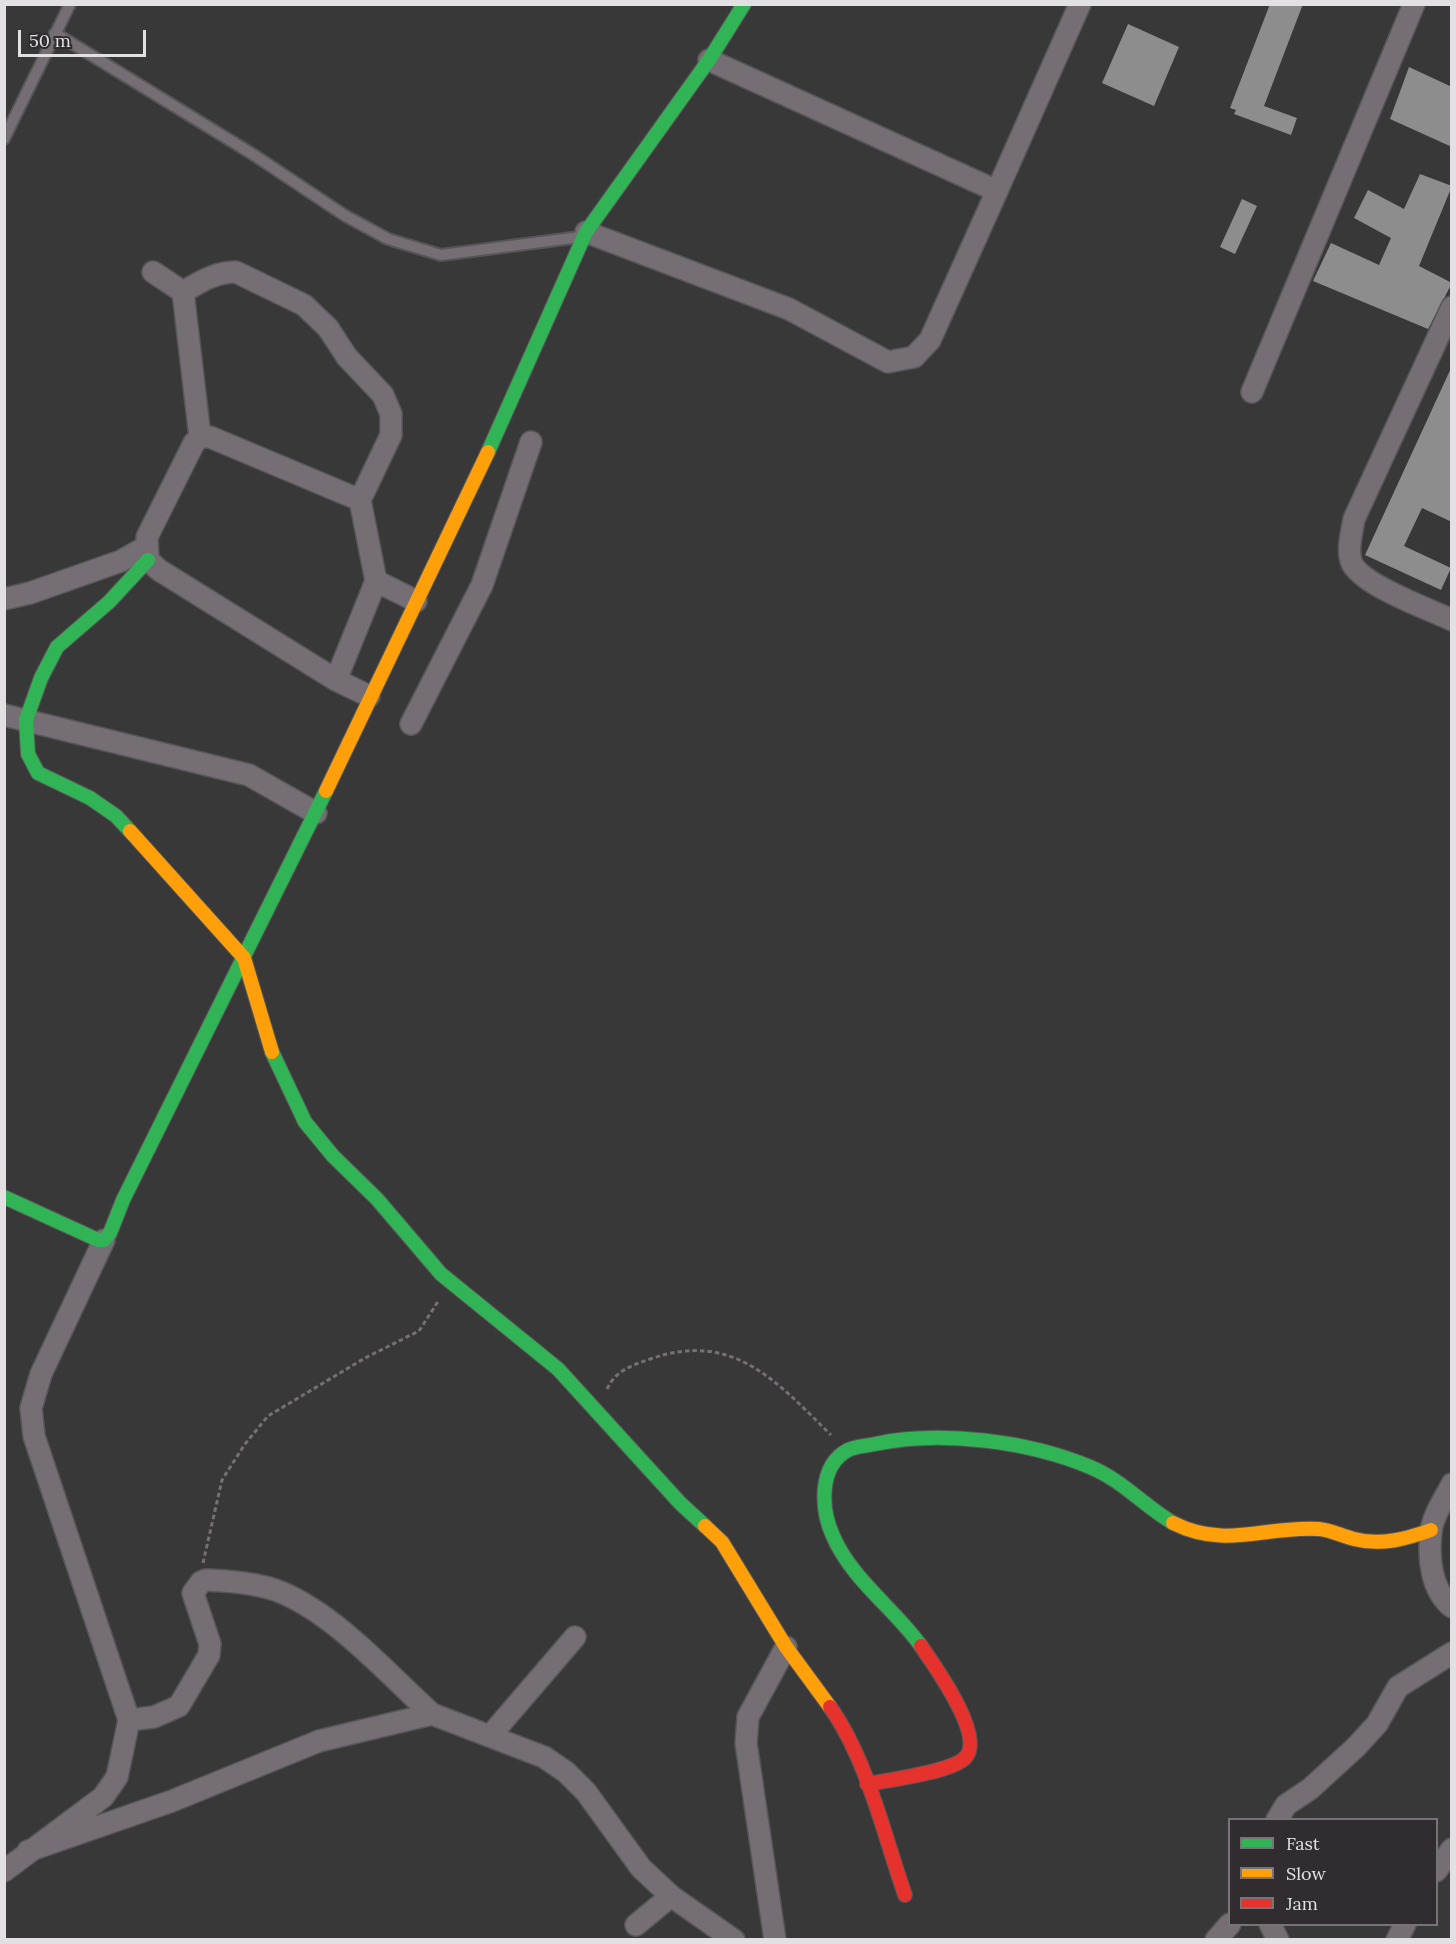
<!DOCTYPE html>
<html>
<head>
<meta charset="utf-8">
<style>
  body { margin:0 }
  #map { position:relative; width:1456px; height:1944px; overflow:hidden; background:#393839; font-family:Lora,serif }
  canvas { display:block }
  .frame { position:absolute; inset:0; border:6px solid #e2e0e2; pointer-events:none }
  .legend { position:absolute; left:1228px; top:1818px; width:210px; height:108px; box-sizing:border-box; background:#302c30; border:2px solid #777477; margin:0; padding:8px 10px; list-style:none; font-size:18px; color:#e2e0e2 }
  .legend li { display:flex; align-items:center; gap:12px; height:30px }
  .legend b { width:30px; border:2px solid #777477 }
  .scale { position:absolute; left:18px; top:30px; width:128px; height:27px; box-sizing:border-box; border:3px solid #e2e0e2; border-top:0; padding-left:8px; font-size:18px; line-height:21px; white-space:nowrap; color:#e2e0e2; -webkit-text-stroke:4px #302c30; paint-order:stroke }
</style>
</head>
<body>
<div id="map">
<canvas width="1456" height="1944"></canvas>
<div class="frame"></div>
<ul class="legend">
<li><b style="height:8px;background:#30b455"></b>Fast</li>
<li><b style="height:8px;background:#ff9f0a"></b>Slow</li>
<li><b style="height:8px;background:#e5322d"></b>Jam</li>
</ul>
<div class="scale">50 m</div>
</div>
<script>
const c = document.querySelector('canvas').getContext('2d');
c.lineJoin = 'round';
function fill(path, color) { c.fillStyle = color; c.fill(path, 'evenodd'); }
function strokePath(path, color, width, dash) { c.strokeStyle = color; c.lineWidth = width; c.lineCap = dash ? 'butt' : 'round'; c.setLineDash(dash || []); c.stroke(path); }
fill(new Path2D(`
  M1270 4H1303L1264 106 1297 118 1291 135 1234 114 1236 110 1230 108Z
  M1128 24 1179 47 1154 106 1102 83Z
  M1409 67 1452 87V147L1390 119Z
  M1420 174 1452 186 1419 266 1452 283 1428 329 1313 281 1331 243 1379 265 1391 238 1354 218 1368 190 1404 209Z
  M1242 199 1257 206 1235 254 1220 247Z
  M1452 366V522L1422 508 1404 546 1451 568 1441 590 1365 555Z`), '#8e8d8e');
const lane = new Path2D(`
  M55 33 254 155 344 215 388 239 441 255 580 237
  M4 139 70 4`);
const street = new Path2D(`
  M709 60 997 191 1080 4
  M586 232 789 309 888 362 914 357 930 340 997 191
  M153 272 183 292
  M1452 307 1354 519C1352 532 1347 548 1351 561 1358 584 1429 609 1452 620
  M1252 392 1414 4
  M200 437 183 292C200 282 215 272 236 272L304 305 328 328 347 357 383 395 391 414V435L360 500
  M4 599 30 593 121 561 146 547
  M336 680 376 581
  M369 696 336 680 159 570 148 560 147 537 194 443 200 437H210L360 500 376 581 416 601
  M4 715 249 775 316 813
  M411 724 482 585 531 442
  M1452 1484C1445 1498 1432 1517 1431 1532 1428 1558 1431 1590 1452 1607
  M129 1720 154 1717 179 1706 209 1655 210 1644 193 1593 201 1582 206 1580C229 1581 261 1583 283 1593 338 1617 388 1674 432 1714
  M490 1736 575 1637
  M1277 1820 1286 1805 1310 1789 1356 1747 1377 1724 1398 1687 1452 1653
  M28 1851 172 1801 319 1741 432 1714 544 1757 566 1772 586 1792 641 1868 671 1896 734 1940
  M4 1871 103 1797 117 1777 129 1720 34 1436 31 1408 41 1374 104 1240
  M1436 1871 1452 1849
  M1270 1924 1278 1940
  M636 1925 671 1896
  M775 1940 746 1743 748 1717 786 1647
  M1216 1940 1230 1924
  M1397 1940 1405 1924`);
const fast = new Path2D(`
  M488 452 586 232 709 60 744 4
  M130 831 116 816 90 798 38 773 28 754 26 720 41 678 57 647 109 602 148 560
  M272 1052 305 1122 333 1156 377 1199 441 1274 558 1369 680 1503 705 1526
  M4 1197 98 1240H104L110 1233 123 1200 326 791
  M921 1646C894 1608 852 1580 833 1536 821 1510 818 1466 848 1450 856 1446 866 1446 875 1444 941 1430 1028 1441 1090 1467 1122 1480 1144 1506 1173 1523`);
const slow = new Path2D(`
  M326 791 488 452
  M130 831 244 958 272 1052
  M1173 1523C1227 1550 1266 1525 1319 1529 1331 1530 1342 1536 1354 1539 1381 1546 1406 1539 1431 1530
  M705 1526 722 1542 786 1647 830 1707`);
const jam = new Path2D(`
  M830 1707C867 1759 884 1835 905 1895
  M867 1784C889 1780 951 1772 965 1758 986 1737 934 1665 921 1646`);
strokePath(lane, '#575657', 14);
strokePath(street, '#575657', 24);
strokePath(fast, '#575657', 16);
strokePath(slow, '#575657', 16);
strokePath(jam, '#575657', 16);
strokePath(new Path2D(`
  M607 1389C616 1370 631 1366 650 1359 733 1330 776 1381 831 1435
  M203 1563 222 1480 245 1444 268 1416 365 1358 419 1331 439 1300`), '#747074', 3, [4.5, 3]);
strokePath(lane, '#756f75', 10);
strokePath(street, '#756f75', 21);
strokePath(fast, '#30b455', 14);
strokePath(slow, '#ff9f0a', 14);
strokePath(jam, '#e5322d', 14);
</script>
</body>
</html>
